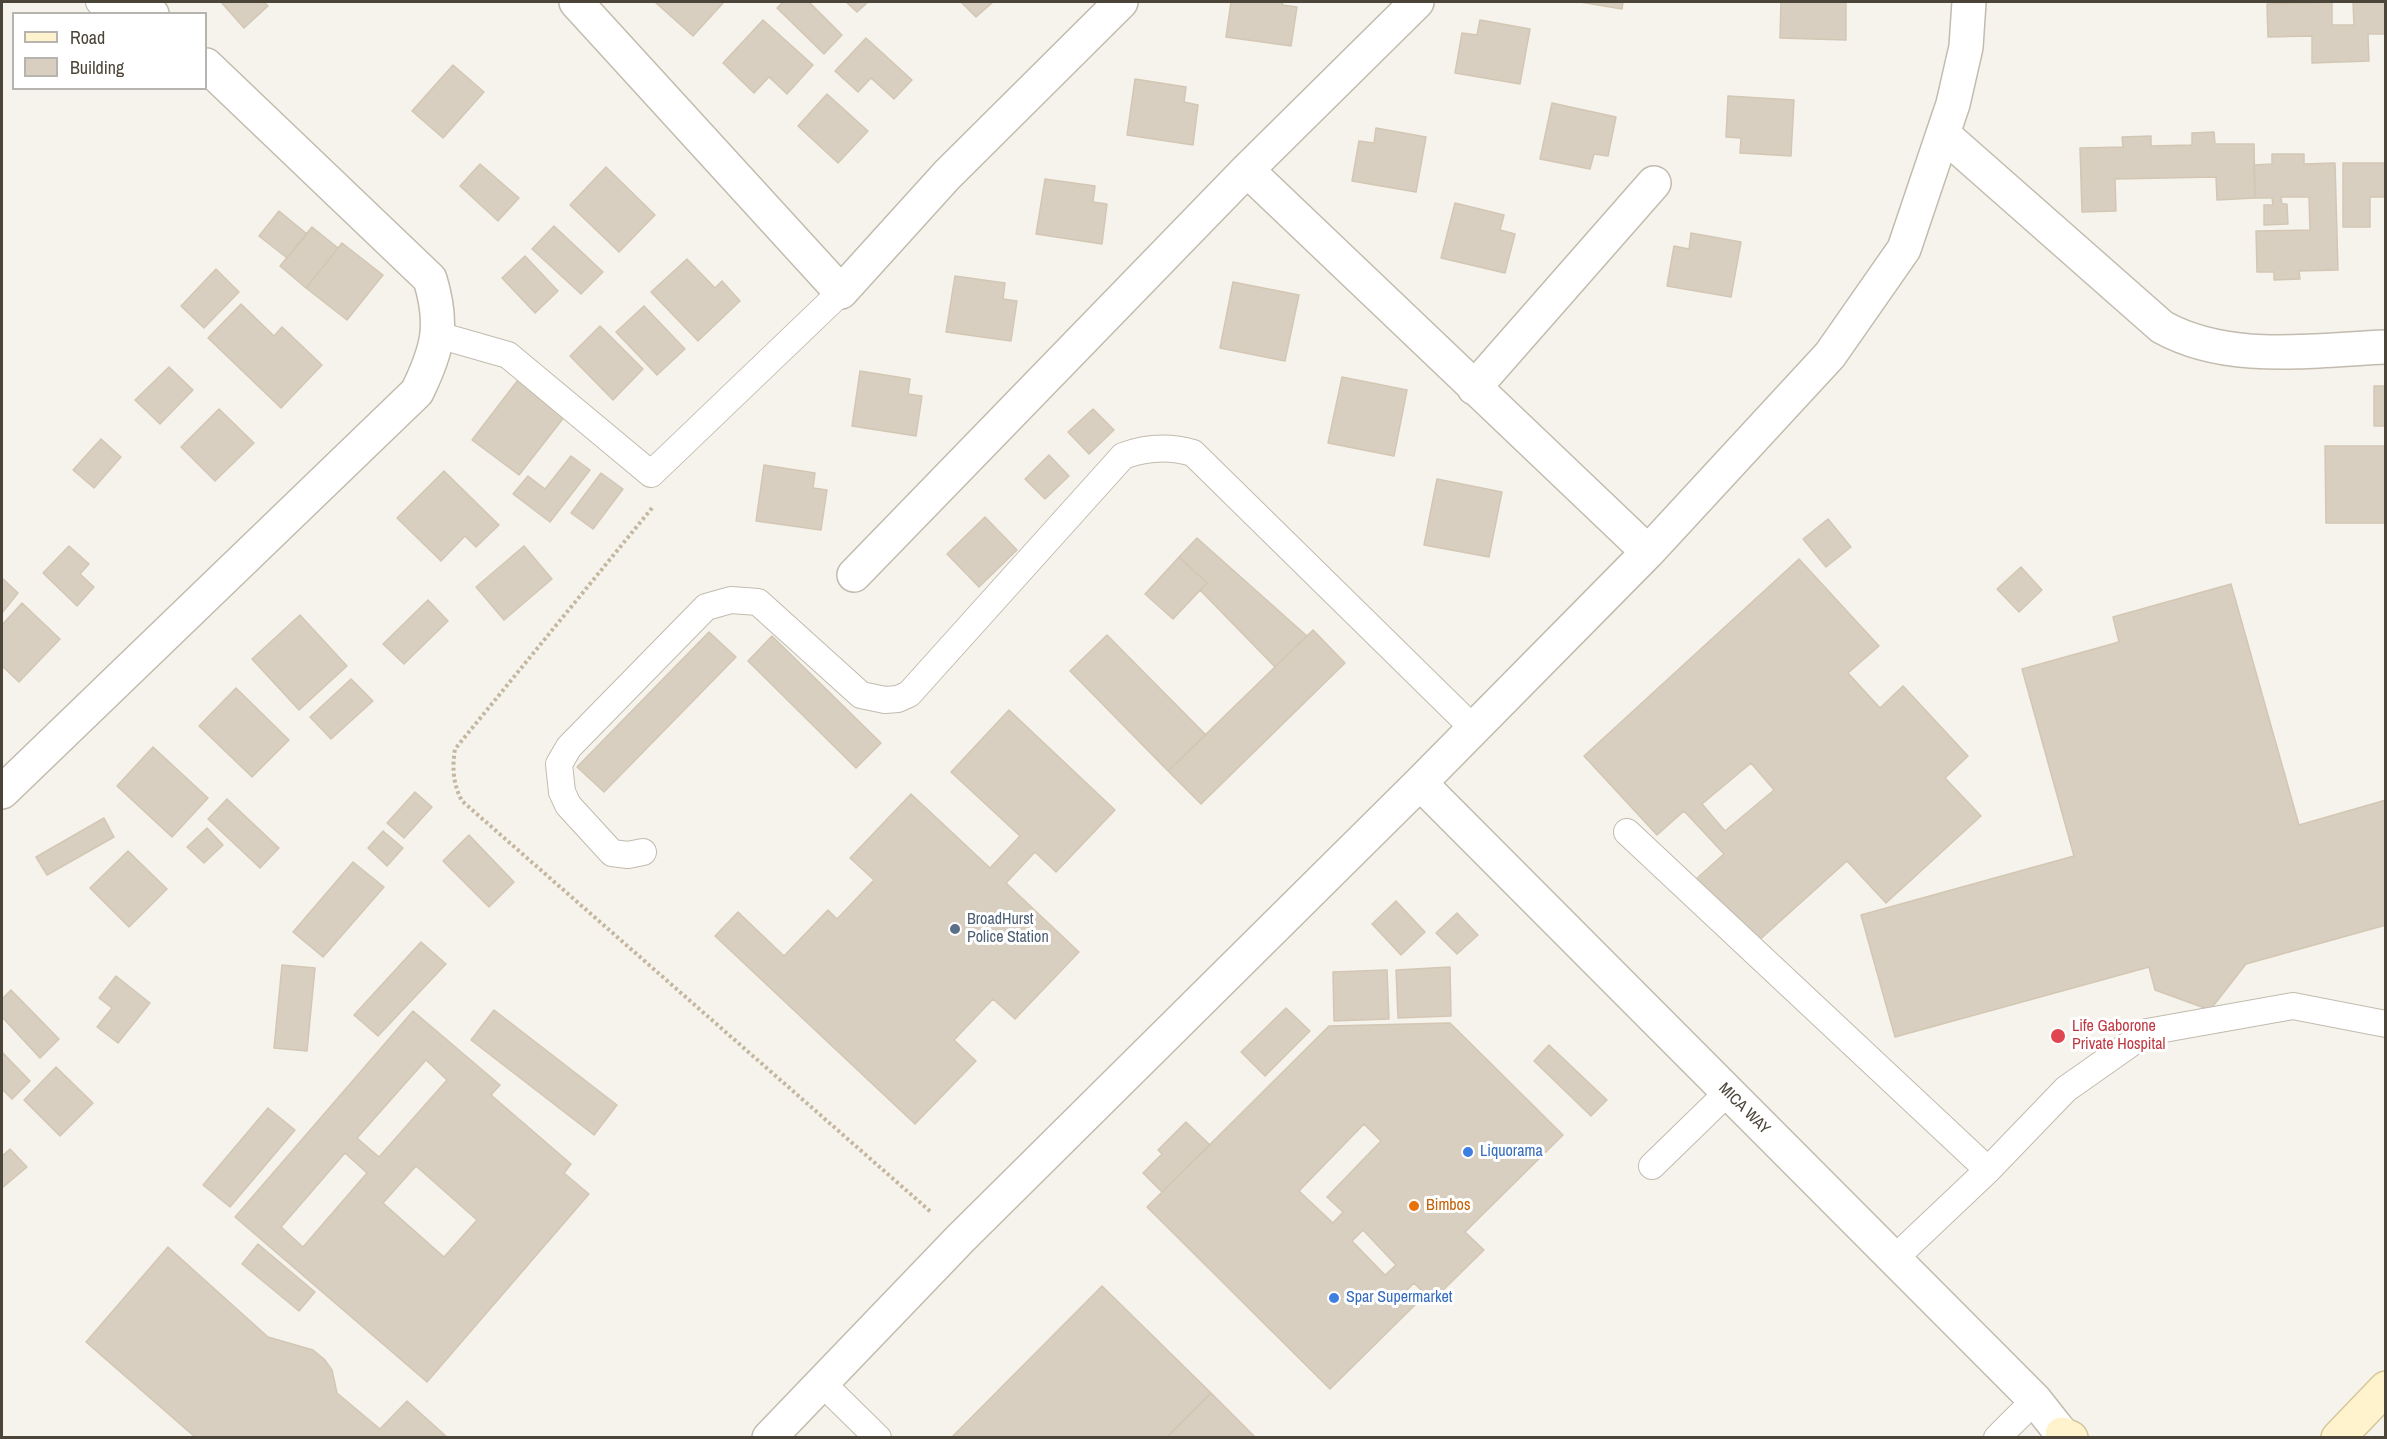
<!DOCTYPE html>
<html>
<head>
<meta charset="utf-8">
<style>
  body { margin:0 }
  #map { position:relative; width:2387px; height:1439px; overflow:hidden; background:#f6f3ec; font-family:"Archivo Narrow",sans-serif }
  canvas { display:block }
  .frame { position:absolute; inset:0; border:3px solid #4b4439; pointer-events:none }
  .legend { position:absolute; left:12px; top:12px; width:195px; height:78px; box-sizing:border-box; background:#fff; border:2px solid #b7b4b0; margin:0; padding:8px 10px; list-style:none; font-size:18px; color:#4b4439 }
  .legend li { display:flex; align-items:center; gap:12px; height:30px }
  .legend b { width:30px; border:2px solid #b7b4b0 }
</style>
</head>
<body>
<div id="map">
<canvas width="2387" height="1439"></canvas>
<div class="frame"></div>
<ul class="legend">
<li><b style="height:8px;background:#fff3cd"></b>Road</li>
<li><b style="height:16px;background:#d8cfc1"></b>Building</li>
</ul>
</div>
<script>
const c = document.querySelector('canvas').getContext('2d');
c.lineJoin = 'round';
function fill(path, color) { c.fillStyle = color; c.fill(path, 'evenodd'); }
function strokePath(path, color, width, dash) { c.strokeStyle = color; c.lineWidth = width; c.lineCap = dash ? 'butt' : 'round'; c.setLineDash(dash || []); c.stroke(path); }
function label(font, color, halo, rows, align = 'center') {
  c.font = font + ' "Archivo Narrow",sans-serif'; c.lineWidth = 6; c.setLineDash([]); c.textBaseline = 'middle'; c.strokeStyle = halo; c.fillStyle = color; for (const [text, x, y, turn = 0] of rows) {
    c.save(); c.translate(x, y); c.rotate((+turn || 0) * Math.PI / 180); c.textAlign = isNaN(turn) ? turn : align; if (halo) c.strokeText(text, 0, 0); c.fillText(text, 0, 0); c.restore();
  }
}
const building = new Path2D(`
  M221 2H264L268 6 244 28Z
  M655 2H724L693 36Z
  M783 2H809L842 35 824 54 777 8Z
  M846 2H868L857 12Z
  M961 2H993L976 17Z
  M1231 2H1283L1282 5 1297 7 1291 46 1226 37Z
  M1580 2H1623L1622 9Z
  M1781 2H1846V40L1780 38Z
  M2332 2V25H2354L2353 2H2386V34H2368L2369 61 2312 63V36L2268 37 2267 4Z
  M763 20 813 65 787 94 769 77 754 93 723 63Z
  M1480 20 1530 29 1520 84 1455 73 1462 33 1477 35Z
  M866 38 912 80 894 99 871 78 858 92 835 71Z
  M453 65 484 92 443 138 412 111Z
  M1135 79 1186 87 1184 102 1198 105 1193 145 1127 135Z
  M827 94 868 131 838 163 798 126Z
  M1728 96 1794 100 1791 156 1740 153 1741 138 1726 137Z
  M1552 103 1616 117 1608 156 1594 154 1590 169 1540 159Z
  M1376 128 1426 137 1416 192 1352 181 1359 141 1374 143Z
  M2214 132 2215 144H2254L2255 198 2217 200 2216 177 2115 179 2116 211 2082 212 2080 148 2123 147 2122 137 2151 136V146L2192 145V133Z
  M2272 154H2304V164L2335 163 2338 270 2299 271 2300 279 2274 280V272H2257L2256 231 2310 230 2309 197H2281L2282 204H2287L2288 224 2264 225V205H2273L2272 198H2255L2254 165 2272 164Z
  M2343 163H2386V197H2370V227H2343Z
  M480 164 519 198 498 221 460 186Z
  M606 167 655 215 619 252 570 205Z
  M1045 179 1095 186 1093 202 1107 204 1102 244 1036 234Z
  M1455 203 1504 215 1500 230 1515 234 1505 273 1441 258Z
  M279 211 307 234 287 258 259 236Z
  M554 226 603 272 581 294 532 249Z
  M312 227 338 248 306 288 280 266Z
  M1691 233 1741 242 1731 297 1667 286 1674 246 1689 249Z
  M342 243 383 275 347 320 306 288Z
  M525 256 558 291 535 313 502 278Z
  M687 259 715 288 722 281 740 301 698 341 651 292Z
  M216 269 239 292 204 328 181 306Z
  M955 276 1005 283 1003 299 1017 301 1011 341 946 332Z
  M1233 282 1299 295 1285 361 1220 348Z
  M241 304 274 336 282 327 322 365 281 408 208 338Z
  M644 306 685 349 657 375 616 332Z
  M600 326 643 369 613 400 570 356Z
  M169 367 193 390 160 424 135 400Z
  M860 371 910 379 908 394 922 396 916 436 852 426Z
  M1342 377 1407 390 1394 456 1328 443Z
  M518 380 565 416 519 475 472 440Z
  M2374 386H2386V426H2374Z
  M219 409 254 443 215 481 181 447Z
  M1093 409 1114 430 1089 454 1068 432Z
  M101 439 121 457 94 488 73 470Z
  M2325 446H2386V523H2326Z
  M1049 455 1069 476 1045 499 1025 479Z
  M571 456 590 470 550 522 513 494 528 476 545 489Z
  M764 465 815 473 813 488 827 490 821 530 756 521Z
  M444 471 499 525 476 547 465 536 441 561 397 518Z
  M601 473 623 489 593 529 571 513Z
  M1437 479 1502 492 1489 557 1424 545Z
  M985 517 1017 550 979 587 947 554Z
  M1828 519 1851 547 1826 567 1803 539Z
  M1197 538 1307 636 1275 667 1200 590 1207 583 1179 557Z
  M69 546 89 564 80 574 94 587 77 606 43 573Z
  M524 546 552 579 504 620 476 587Z
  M1179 557 1207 583 1173 619 1145 594Z
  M1799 559 1879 646 1848 673 1880 708 1903 686 1968 756 1945 778 1981 816 1886 903 1847 861 1756 943 1696 879 1724 854 1684 811 1657 835 1584 756ZM1751 763 1774 790 1725 831 1702 804Z
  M2021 567 2042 590 2019 612 1997 589Z
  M2 578 18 593 2 613Z
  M2231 584 2299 825 2386 800V925L2246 964 2210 1010 2155 990 2149 967 1895 1037 1861 915 2074 856 2022 669 2119 642 2113 617Z
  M428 600 448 621 404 664 383 644Z
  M22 603 60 639 19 682 2 666V625Z
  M300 615 347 666 299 710 252 659Z
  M1313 630 1345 663 1201 804 1168 771Z
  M709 632 736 657 604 792 577 767Z
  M1107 635 1206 735 1168 771 1070 671Z
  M772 636 881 743 856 768 748 661Z
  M351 679 373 701 331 739 310 717Z
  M236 688 289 740 252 777 199 726Z
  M1009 710 1115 810 1056 872 1035 852 1006 883 1079 952 1015 1019 993 999 954 1040 976 1061 915 1124 715 936 738 912 784 956 828 910 837 919 874 880 850 858 911 794 990 868 1020 836 951 772Z
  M153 747 208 798 172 837 117 786Z
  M415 792 432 807 404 838 387 823Z
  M227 799 279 848 260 868 208 819Z
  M104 818 114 837 47 875 36 857Z
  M207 828 223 845 204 863 187 847Z
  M383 831 403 848 387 866 368 848Z
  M469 835 514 882 489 907 443 861Z
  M128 851 167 889 129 927 90 888Z
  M353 862 384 887 323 957 293 932Z
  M1396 901 1425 932 1401 955 1372 924Z
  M1457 913 1478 935 1457 954 1436 933Z
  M421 942 446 964 378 1036 354 1015Z
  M282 965 315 968 307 1051 274 1048Z
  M1450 967 1451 1016 1398 1018 1396 970Z
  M1387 970 1389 1019 1334 1021 1333 972Z
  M116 976 150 1003 118 1043 97 1027 112 1008 99 998Z
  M11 990 59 1039 40 1058 2 1017V999Z
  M1286 1008 1310 1031 1265 1076 1241 1052Z
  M494 1010 617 1105 594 1135 471 1040Z
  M413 1011 500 1085 491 1095 571 1164 564 1173 589 1194 427 1382 235 1217ZM426 1060 447 1080 379 1157 357 1138ZM345 1153 367 1173 303 1247 281 1227ZM416 1166 477 1220 444 1257 383 1203Z
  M1450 1023 1563 1135 1465 1232 1484 1250 1432 1301 1414 1283 1405 1292 1416 1304 1330 1389 1147 1207 1329 1026ZM1364 1124 1381 1141 1327 1197 1343 1212 1333 1223 1299 1191ZM1363 1230 1396 1265 1385 1275 1352 1241Z
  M1549 1045 1607 1100 1591 1116 1534 1061Z
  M2 1052 30 1081 12 1099 2 1089Z
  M56 1067 93 1103 60 1136 24 1100Z
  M268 1108 295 1130 230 1207 203 1185Z
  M1186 1122 1210 1145 1162 1192 1143 1173 1162 1154 1158 1150Z
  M10 1149 27 1167 2 1188V1156Z
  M258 1244 315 1292 299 1311 242 1264Z
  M168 1247 268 1337 313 1350 324 1359 332 1370 337 1393 380 1429 407 1401 448 1438H196L86 1342Z
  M1102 1286 1211 1393 1166 1438H951Z
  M1211 1393 1256 1438H1166Z`);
fill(building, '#d8cfc1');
strokePath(building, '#d3c7b4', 1.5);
const lane = new Path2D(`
  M99 2 123 14
  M438 335 508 355 651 474 841 292
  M1627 832 1988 1170
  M643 852 628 855 612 853 568 805 562 792 559 764 569 747 706 607 731 600 758 602 861 695 885 700 898 699 909 694 1123 456C1147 447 1169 446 1193 453L1474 729
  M1652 1166 1727 1093
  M1894 1259 1988 1170 2066 1089 2147 1032 2293 1006 2386 1024
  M822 1383 878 1438
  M1997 1438 2035 1400`);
const street = new Path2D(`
  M139 2 152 14
  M576 2 841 292 947 175 1121 2
  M1943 134 2162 327C2229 364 2311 350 2386 347
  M1247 170 1648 552
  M1474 388 1654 183
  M854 575 1247 170 1417 2
  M1420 783 2035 1400 2065 1438
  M2 792 417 392C438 349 444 325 430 279L206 65
  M769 1438 961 1238 1420 783 1648 552 1830 355 1904 249 1953 104 1966 47 1969 2`);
const secondary = new Path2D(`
  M2062 1434 2071 1438
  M2338 1438 2386 1388`);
strokePath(lane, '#c2bbae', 28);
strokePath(street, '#c2bbae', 36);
strokePath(secondary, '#d6c79b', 36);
strokePath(new Path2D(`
  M652 508 455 749C452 768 453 784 462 801L931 1212`), '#c4b79f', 4, [3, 3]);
strokePath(lane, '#fff', 26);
strokePath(street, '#fff', 33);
strokePath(secondary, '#fff3cd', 33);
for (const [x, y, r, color] of [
  [955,929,6,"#5c6f8a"],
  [2058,1036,8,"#e0444e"],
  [1468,1152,6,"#3f7fe0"],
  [1414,1206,6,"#e8710a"],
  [1334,1298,6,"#3f7fe0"]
]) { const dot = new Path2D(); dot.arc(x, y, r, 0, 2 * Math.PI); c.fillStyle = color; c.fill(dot); strokePath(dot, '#fff', 2); }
label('16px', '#4e5e75', '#fff', [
  ["BroadHurst",967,920],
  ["Police Station",967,938]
], 'left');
label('16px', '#be3a42', '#fff', [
  ["Life Gaborone",2072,1027],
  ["Private Hospital",2072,1045]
], 'left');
label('16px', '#4b4439', '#fff', [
  ["MICA WAY",1744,1109,45]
]);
label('16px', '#366cbe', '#fff', [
  ["Liquorama",1480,1152],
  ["Spar Supermarket",1346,1298]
], 'left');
label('16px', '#c56008', '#fff', [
  ["Bimbos",1426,1206]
], 'left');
</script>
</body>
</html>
